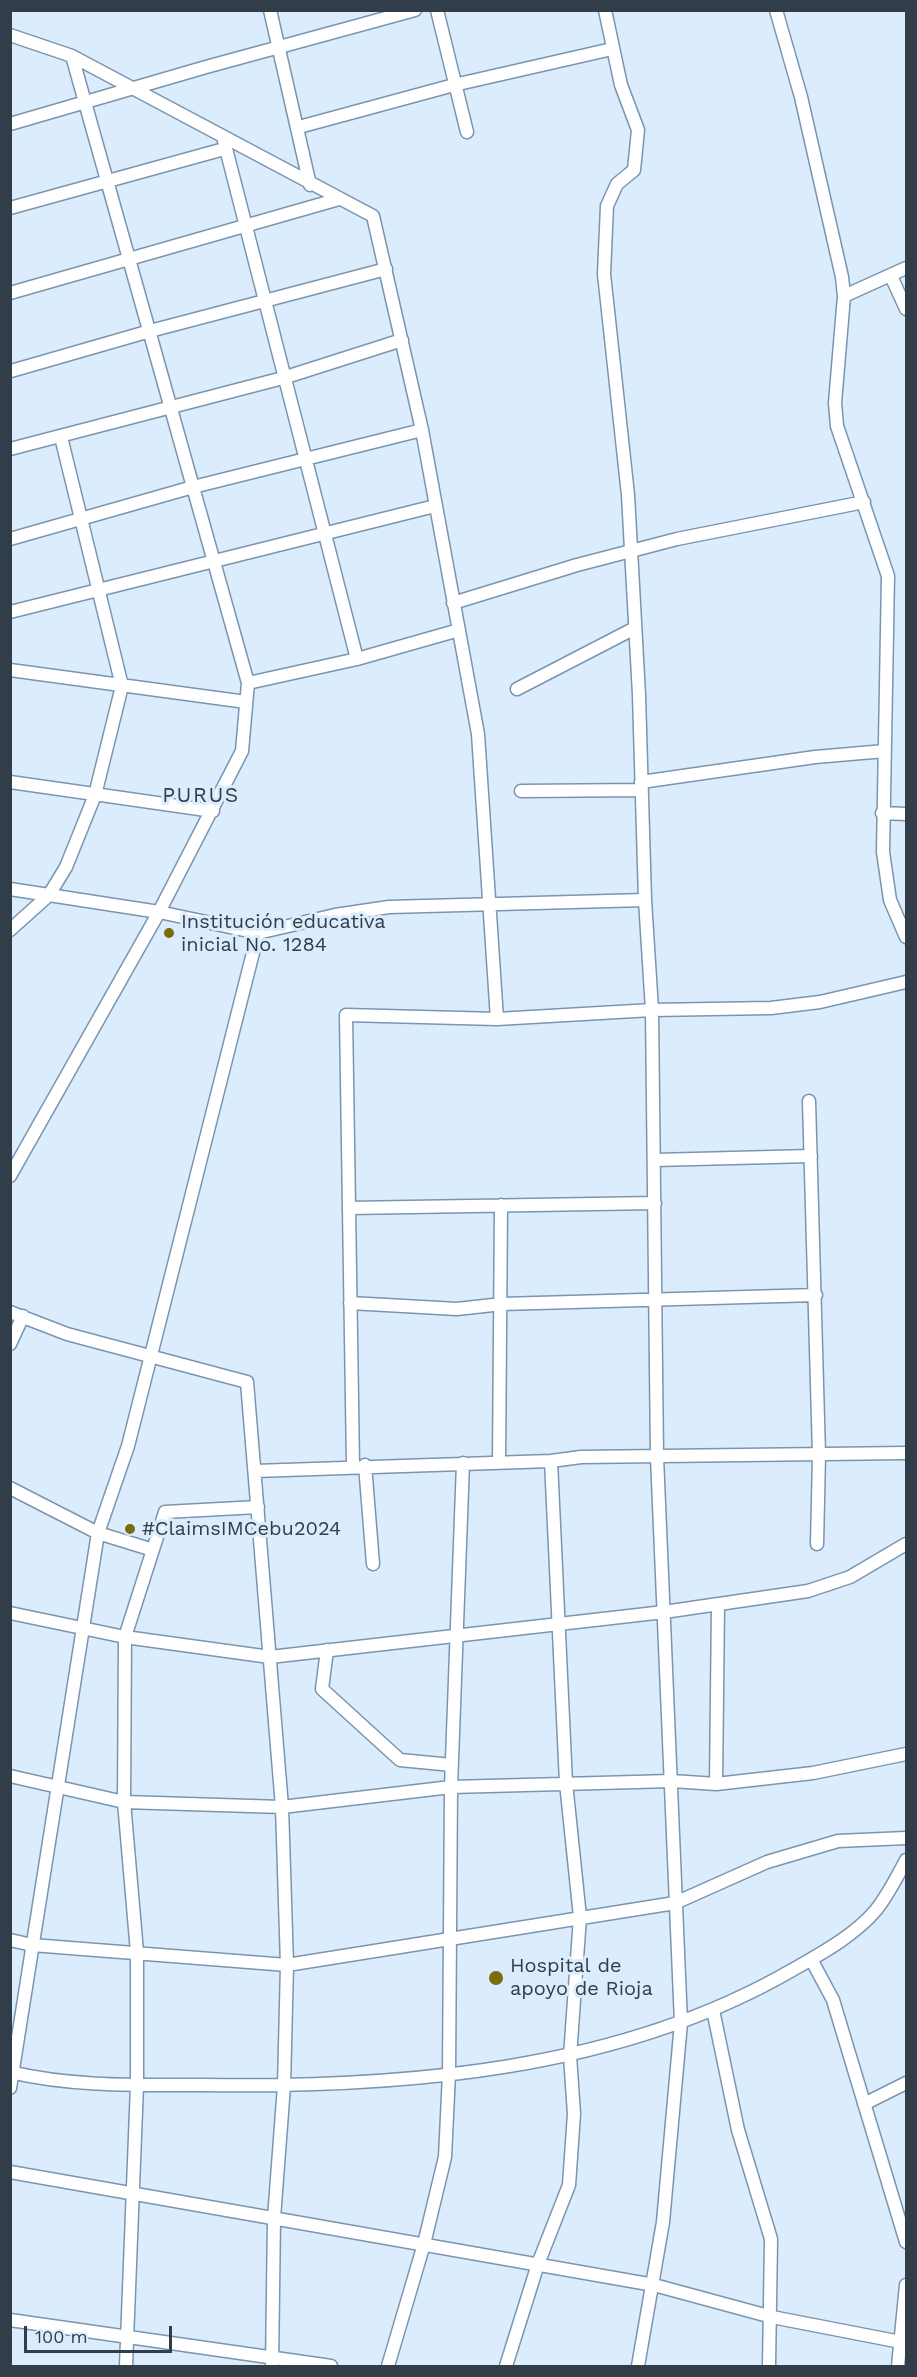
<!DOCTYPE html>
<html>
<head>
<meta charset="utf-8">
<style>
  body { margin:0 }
  #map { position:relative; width:917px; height:2377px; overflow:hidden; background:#dbecfd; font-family:"Work Sans",sans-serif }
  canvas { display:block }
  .frame { position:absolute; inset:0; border:12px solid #313d48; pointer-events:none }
  .scale { position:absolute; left:24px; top:2326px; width:148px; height:27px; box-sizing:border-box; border:3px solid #313d48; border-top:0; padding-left:8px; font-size:18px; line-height:21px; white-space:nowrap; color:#313d48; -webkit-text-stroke:4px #dbecfd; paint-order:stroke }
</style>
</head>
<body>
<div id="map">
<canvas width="917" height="2377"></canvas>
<div class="frame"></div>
<div class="scale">100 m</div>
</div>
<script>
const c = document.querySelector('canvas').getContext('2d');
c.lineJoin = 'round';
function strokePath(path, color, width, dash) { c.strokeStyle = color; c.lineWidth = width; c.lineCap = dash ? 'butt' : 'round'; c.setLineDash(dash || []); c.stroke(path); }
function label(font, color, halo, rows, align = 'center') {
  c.font = font + ' "Work Sans",sans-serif'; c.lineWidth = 6; c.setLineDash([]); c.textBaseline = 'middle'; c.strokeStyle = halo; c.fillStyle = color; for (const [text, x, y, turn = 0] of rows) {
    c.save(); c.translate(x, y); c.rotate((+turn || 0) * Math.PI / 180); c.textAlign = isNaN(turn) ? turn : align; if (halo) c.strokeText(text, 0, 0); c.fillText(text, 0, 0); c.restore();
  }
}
const minor = new Path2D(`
  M270 10 310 185
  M437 10 467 132
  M605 10 621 85 638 130 634 170 617 184 607 206 604 274 628 495 639 695 645 900 652 1010 657 1457 681 2023 663 2222 638 2366
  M776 10 801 97 842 277 844 296 835 403 837 426 888 576 883 852 890 900 906 937
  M10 35 72 56 373 216 422 430 478 734 497 1019 652 1010 771 1008 820 1002 906 982
  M10 124 206 67 415 10
  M299 127 454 85 612 49
  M223 137 357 659
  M10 208 224 149
  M891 276 906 309
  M10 293 339 199
  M844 296 906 268
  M11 371 150 331 386 269
  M10 449 283 378 402 340
  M10 539 193 487 422 430
  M453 603 577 565 677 539 864 502
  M10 612 435 506
  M10 670 246 702
  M248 683 357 659 459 630
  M517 689 635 628
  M10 782 213 811
  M641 782 815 757 885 751
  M521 791 642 790
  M882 813 906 814
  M10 889 159 912 258 933 335 915 389 907 645 900
  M10 930 49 895 66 867 95 795 122 686 61 437
  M809 1101 819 1455 817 1544
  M655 1160 811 1156
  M10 1176 159 912 242 751 248 683 72 56
  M349 1208 655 1203
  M350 1303 457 1309 502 1304 816 1295
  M10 1312 67 1334 247 1382 282 1807 287 1965 284 2086 274 2218 272 2366
  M10 1344 23 1316
  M499 1462 501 1205
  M353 1465 346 1015 497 1019
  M365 1465 373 1564
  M255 1471 551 1461 581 1457 906 1453
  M10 1488 98 1533 153 1550
  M10 1613 125 1637 270 1657 664 1612 808 1591 850 1577 906 1544
  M327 1650 322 1689 400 1760 452 1765
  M10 1776 124 1802 282 1807 451 1787 672 1781 716 1784 813 1773 906 1754
  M716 1784 718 1605
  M10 1940 32 1945 287 1965 675 1903 767 1862 838 1841 906 1838
  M811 1959 833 2000 906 2242
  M713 2010 738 2130 771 2239 769 2366
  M10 2072C73 2087 139 2085 203 2085 402 2088 619 2071 794 1969 822 1953 855 1935 876 1910 888 1895 897 1877 906 1860
  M10 2088 98 1533 128 1446 258 933
  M864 2104 906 2083
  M10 2172 654 2285 772 2317 906 2343
  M10 2320 331 2366
  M126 2366 137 2085V1952L124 1802 125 1637 165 1512 258 1507
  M388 2366 424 2244 445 2157 449 2074 451 1787 463 1463
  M506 2366 538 2264 569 2185 574 2114 570 2056 580 1917 566 1783 551 1461
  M898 2366 906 2285`);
strokePath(minor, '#7a95af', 15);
strokePath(minor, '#fff', 12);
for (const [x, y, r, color] of [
  [169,933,6,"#796d0a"],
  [130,1529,6,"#796d0a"],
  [496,1978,8,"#796d0a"]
]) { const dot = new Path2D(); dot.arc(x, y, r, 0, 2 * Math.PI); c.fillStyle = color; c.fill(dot); strokePath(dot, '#dbecfd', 2); }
label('20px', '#313d48', '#dbecfd', [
  ["Institución educativa",181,922],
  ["inicial No. 1284",181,945],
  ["#ClaimsIMCebu2024",142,1529],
  ["Hospital de",510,1966],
  ["apoyo de Rioja",510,1989]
], 'left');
c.letterSpacing = '1.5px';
label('21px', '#313d48', '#dbecfd', [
  ["PURUS",201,796]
]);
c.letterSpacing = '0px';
</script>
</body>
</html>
